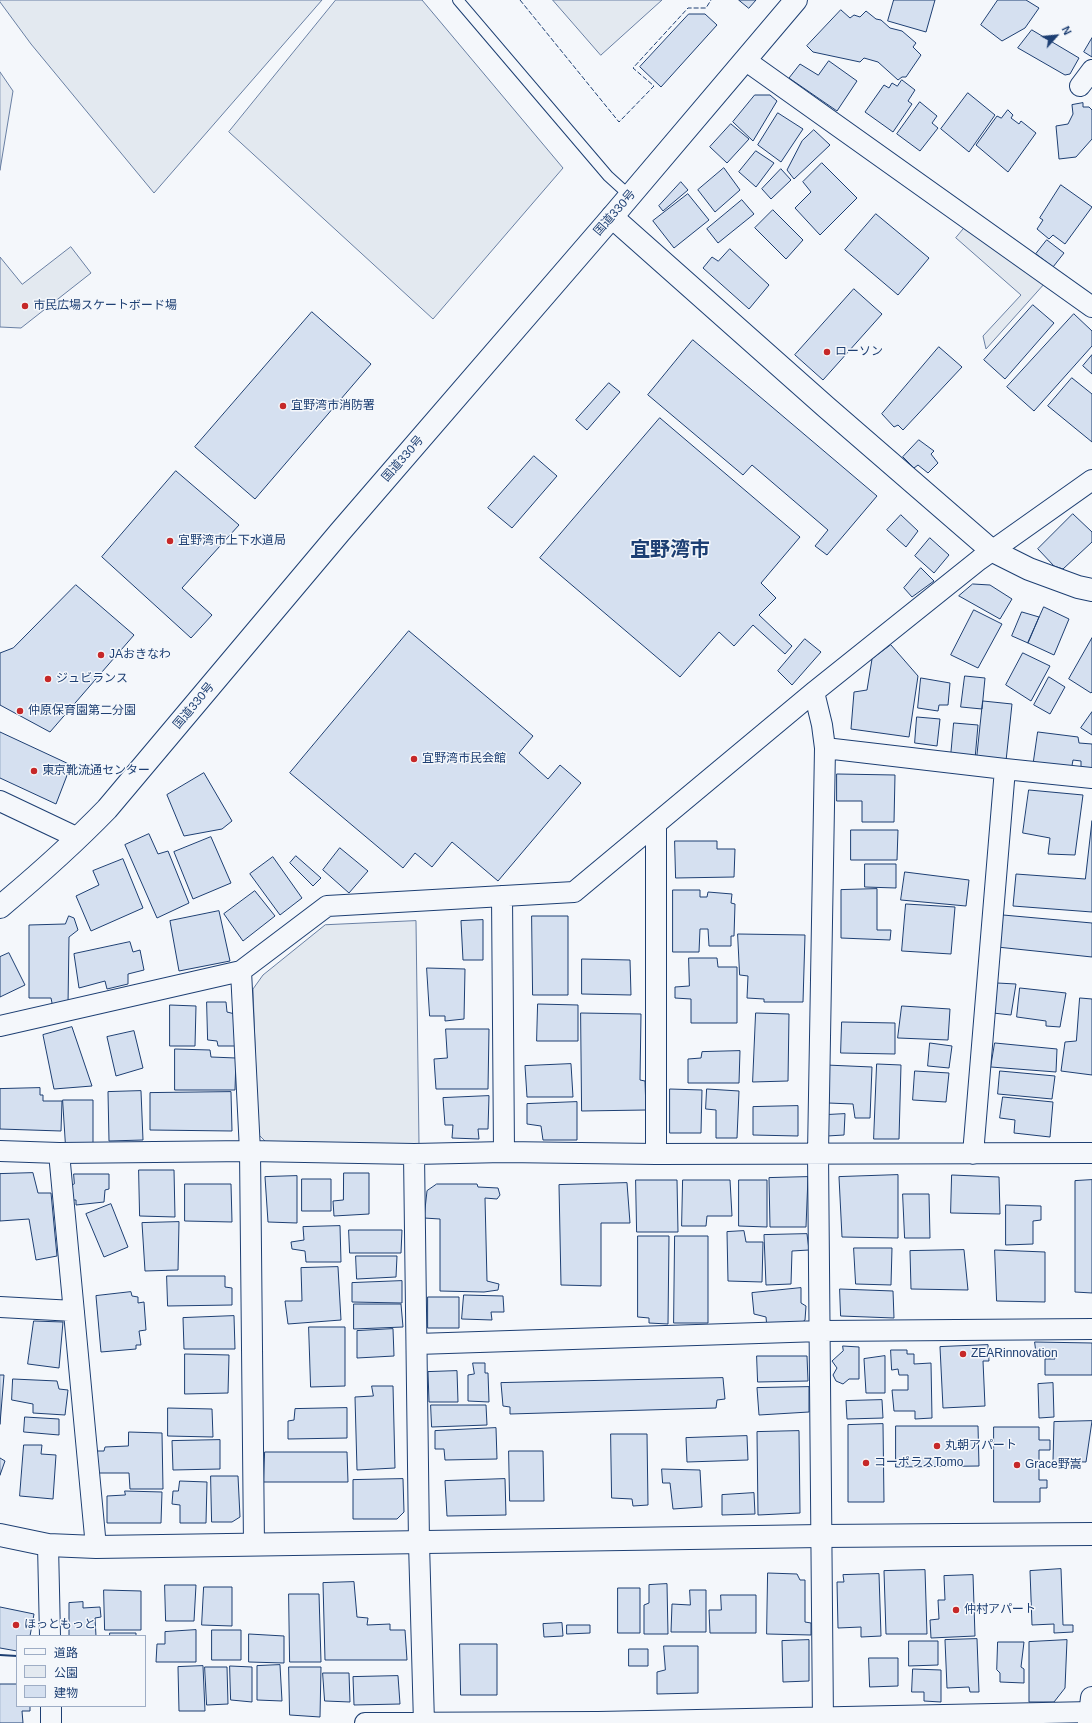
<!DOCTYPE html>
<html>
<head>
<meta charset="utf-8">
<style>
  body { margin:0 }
  #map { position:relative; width:1092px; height:1723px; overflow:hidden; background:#f4f7fb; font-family:Helvetica,"Noto Sans JP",sans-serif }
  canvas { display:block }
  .legend { position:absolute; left:16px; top:1635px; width:130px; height:72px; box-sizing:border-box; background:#f4f7fb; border:1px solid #9eadc5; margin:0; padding:5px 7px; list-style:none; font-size:12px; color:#1d3f73 }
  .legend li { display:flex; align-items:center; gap:8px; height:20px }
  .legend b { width:20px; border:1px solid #9eadc5 }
  .north { position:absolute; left:1036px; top:16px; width:40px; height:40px; -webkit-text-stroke:3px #f4f7fb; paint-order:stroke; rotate:63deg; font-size:11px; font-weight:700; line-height:16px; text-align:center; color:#1d3f73 }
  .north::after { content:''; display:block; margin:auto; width:14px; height:18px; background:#1d3f73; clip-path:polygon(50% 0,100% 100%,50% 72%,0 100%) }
</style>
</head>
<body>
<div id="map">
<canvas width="1092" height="1723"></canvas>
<ul class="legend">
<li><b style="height:5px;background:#f4f7fb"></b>道路</li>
<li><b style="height:11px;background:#e3e9f0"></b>公園</li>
<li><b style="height:11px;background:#d5e0f0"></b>建物</li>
</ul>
<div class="north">N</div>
</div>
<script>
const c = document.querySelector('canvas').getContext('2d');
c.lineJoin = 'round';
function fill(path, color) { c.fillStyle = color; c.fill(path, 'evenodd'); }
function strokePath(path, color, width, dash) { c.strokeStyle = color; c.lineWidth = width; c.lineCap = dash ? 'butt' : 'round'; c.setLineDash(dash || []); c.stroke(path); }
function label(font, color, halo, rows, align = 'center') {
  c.font = font + ' Helvetica,"Noto Sans JP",sans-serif'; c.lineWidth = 3; c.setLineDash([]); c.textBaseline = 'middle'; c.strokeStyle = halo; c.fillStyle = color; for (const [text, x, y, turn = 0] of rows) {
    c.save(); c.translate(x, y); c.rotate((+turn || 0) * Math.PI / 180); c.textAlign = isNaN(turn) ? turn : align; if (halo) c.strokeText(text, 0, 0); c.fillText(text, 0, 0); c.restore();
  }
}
const green = new Path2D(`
  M0 0H322L154 193 31 44 0 2Z
  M336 0H422L563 168 433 319 229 132Z
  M553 0H662L601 55Z
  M0 72 13 91 0 170Z
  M966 226 1045 283 986 349 983 336 1021 295 956 238Z
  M71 247 91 273 21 328 0 327V257L22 284Z
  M416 921 419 1144 270 1146 258 1134 253 989 263 975 325 925Z`);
fill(green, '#e3e9f0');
strokePath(green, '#687fa3', 1);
const building = new Path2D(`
  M739 0H756L749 8Z
  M894 0H935L926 32 888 21Z
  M998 0H1026L1039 8 1025 28 1002 41 981 25Z
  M841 10 850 18 854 15 860 17 866 11 876 19 881 20 890 28 902 31 916 43 913 47 921 55 906 77H902L898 80 878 62 864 58 860 62 813 52 807 46Z
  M689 14H705L717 25 661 87 640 67Z
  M1032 30 1079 58 1070 74 1065 75 1018 48Z
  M1092 38V57L1084 52Z
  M829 61 857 81 837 111 789 78 800 64 818 75Z
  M902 80 915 90 908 101 912 104 893 132 865 112 884 85 889 88 892 83 897 86Z
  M968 93 995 115 969 152 941 129Z
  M755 95H770L777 101 753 141 733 122Z
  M920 102 937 116 932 123 938 128 920 151 897 134Z
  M1083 103V107H1089L1092 110V139L1076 157 1059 159 1056 126 1068 124 1073 114 1072 105Z
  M1008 110 1013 115 1011 118 1019 124 1021 121 1036 133 1008 172 976 145 997 116 1001 118Z
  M778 113 803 129 781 162 758 145Z
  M731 124 749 139 727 163 710 147Z
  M814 130 830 145 794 179 787 170 802 141Z
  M756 151 774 163 756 187 739 172Z
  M822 163 857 198 820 235 795 208 811 192 803 182Z
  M724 168 740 190 715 212 698 190Z
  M781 169 791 180 771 199 762 189Z
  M681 182 688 190 663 211 659 206Z
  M1061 185 1092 207 1065 244 1053 235 1049 239 1037 229 1043 220 1040 218Z
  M688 194 709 220 674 248 653 221Z
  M742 200 754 214 718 243 707 229Z
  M773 210 803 240 786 259 755 228Z
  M876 214 929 258 898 295 845 250Z
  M1047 240 1064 253 1053 267 1036 254Z
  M730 249 769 285 749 309 703 268 712 257 718 261Z
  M854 289 882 314 823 380 795 355Z
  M1033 305 1054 323 1005 379 984 360Z
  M312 312 371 364 255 499 195 447Z
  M1074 314 1092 331V346L1034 411 1007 387Z
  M693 340 877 496 827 555 815 546 828 530 752 465 743 475 648 395Z
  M939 347 962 367 903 430 898 425 894 427 882 414Z
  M1092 355V374L1083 366Z
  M1072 378 1092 394V442L1048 406Z
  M609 383 620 392 587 430 576 420Z
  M660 418 800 537 761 583 776 598 759 615 792 646 785 654 753 625 734 646 719 632 680 677 540 558Z
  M919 440 934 451 931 454 938 463 928 473 918 465 914 468 903 457Z
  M534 456 557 476 512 528 488 508Z
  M176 471 239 525 182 588 212 615 191 638 102 557Z
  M1073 514 1092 532V542L1063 569 1054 566 1038 549Z
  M901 515 918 531 906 547 887 530Z
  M930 538 949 555 934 573 915 556Z
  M921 568 934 581 912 597 904 588Z
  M973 584 990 585 1012 599 1000 619 959 596Z
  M76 585 134 635 50 732 0 705V653L13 648Z
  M1044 607 1069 619 1054 655 1028 643Z
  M974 610 1002 624 978 668 951 655Z
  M1022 612 1039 617 1028 643 1012 636Z
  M409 631 533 736 519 753 548 779 560 765 581 783 498 881 452 842 432 867 415 853 403 868 290 773Z
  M1092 638V692L1091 693 1069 679Z
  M805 639 821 652 792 685 778 671Z
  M891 645 918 676 909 737 851 729 854 692 867 690 872 659Z
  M1023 653 1050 666 1031 701 1006 685Z
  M965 676 985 678 982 709 961 707Z
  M1049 677 1065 687 1050 714 1034 705Z
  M921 678 950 683 948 705H939L938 711 918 708Z
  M983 701 1012 704 1006 761 977 758Z
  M1092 712V735L1081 728Z
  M917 717 940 719 937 746 915 743Z
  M954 723 978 725 975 759 951 756Z
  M0 732 71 765 56 804 0 778Z
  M1038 732 1078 737 1079 743 1092 744V772L1081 771V761L1073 760 1071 771 1033 767Z
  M204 773 232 821 222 829 184 836 167 795Z
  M837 774 895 775 894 822H862V801H837Z
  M1029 790 1083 795 1075 855 1048 854 1050 838 1023 833Z
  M1092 821V912L1013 906 1016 874 1085 879Z
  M851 830H898L897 860H851Z
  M149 834 158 854 168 851 189 903 157 918 125 845Z
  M211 837 231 883 193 899 174 852Z
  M675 841H717V849H735L734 877 676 878Z
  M340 848 368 871 349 893 323 870Z
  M296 856 321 878 313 886 290 863Z
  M273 857 302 898 280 915 250 874Z
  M123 859 143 908 91 931 76 896 99 885 93 871Z
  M865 864H896V888L865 887Z
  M905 872 969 880 966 906 901 900Z
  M877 889V930H891L890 940 841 938V890Z
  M673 890H700V897H707L708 892 732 894 731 903 735 904 734 936H731V946H709L708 929H700L699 952H673Z
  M255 891 275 916 243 941 224 914Z
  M906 904 955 907 951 954 902 951Z
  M219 911 230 961 179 971 170 921Z
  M1003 915 1092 923V957L997 947Z
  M69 916 74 918 78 930 69 937 68 1005 53 1008 51 998H29V925L65 924Z
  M532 916H568V995H533Z
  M483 920V960H463L461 921Z
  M738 934 805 935 803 1002H764V999L747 998 748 976 740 975Z
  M130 942 133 952 140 950 144 970 128 974V984L107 989 105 981 79 988 74 954Z
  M9 953 25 985 0 997V957Z
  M689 958H717L718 967H737V1023H691V999L675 998V987L689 986Z
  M582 959 630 960 631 995 582 994Z
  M427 968 465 969 464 1019 445 1021V1016H430Z
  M997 983 1016 984 1011 1015 993 1013Z
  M1020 988 1066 993 1060 1027 1046 1026V1021L1017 1017Z
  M1080 998 1092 999V1075L1061 1071 1065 1042 1076 1041Z
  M207 1002H226L227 1012 235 1014V1046H218L217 1041 208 1040Z
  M538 1004 578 1005V1041H537Z
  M170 1005 196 1006 195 1046H170Z
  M902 1006 950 1009 948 1040 898 1038Z
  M581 1013 641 1014 640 1080 645 1081 646 1110 582 1111Z
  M756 1013 789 1014 788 1081 753 1082Z
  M842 1022 895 1023V1054L841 1053Z
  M72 1027 92 1086 54 1089 43 1035Z
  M446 1029H489L488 1089H436L434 1059 447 1058Z
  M134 1031 143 1068 116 1076 107 1037Z
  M930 1043 952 1046 949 1068 928 1066Z
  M995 1043 1057 1049 1056 1072 991 1067Z
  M175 1049 210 1050 211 1057 236 1058 235 1090H175Z
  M740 1051 739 1083H688V1059L701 1058 702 1052Z
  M571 1064 573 1097H527L525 1066Z
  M877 1064 901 1065 899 1139H874Z
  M826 1065 872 1067 870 1118H855L853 1104 828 1103Z
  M915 1071 949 1073 946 1102 913 1100Z
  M1000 1071 1055 1076 1052 1099 998 1094Z
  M40 1088V1095H43V1101H62L61 1131 0 1129V1089Z
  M670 1089 702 1090 701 1133H670Z
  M707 1089 739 1091 737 1138H716V1110L706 1109Z
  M141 1091 143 1140 109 1141 108 1092Z
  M231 1092 232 1131 150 1130V1093Z
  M489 1096 488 1129H478L479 1139 452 1138 453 1125H445L443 1098Z
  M1003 1097 1053 1102 1050 1137 1014 1133 1015 1120 1000 1118Z
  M63 1100H93V1147H66Z
  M577 1102V1140H543L541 1126 527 1124V1104Z
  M798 1106V1136L753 1135V1107Z
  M845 1114 844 1135 827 1136 826 1115Z
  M139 1170H174L175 1217 140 1216Z
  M33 1173 38 1193H51L57 1256 36 1260 29 1219 0 1221V1174Z
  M344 1173H369V1214L334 1216 333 1201 343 1200Z
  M74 1174H109V1189L105 1190 104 1202 76 1205V1200H68V1187L74 1184Z
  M898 1175V1238L842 1237 839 1177Z
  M952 1175 999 1177 1000 1214 951 1213Z
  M297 1176V1223L268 1222 265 1177Z
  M808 1177 806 1227H770L769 1178Z
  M302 1179H331V1211H302Z
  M636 1180H677L678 1232H637Z
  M683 1180H730L732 1216H707L706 1226H682Z
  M739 1180H767V1227L739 1226Z
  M1092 1180V1293L1075 1292V1181Z
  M627 1183 630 1223H601V1286L561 1285 559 1185Z
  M185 1184H231L232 1222 185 1221Z
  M437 1184H477L478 1187 498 1188 500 1195 497 1199 485 1198 487 1281 499 1284 498 1290 484 1292 440 1291V1219L424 1218 427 1191Z
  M903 1194H929L930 1238H905Z
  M111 1204 128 1247 104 1257 86 1214Z
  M1006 1205 1041 1206V1220L1033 1221V1244L1006 1245Z
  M179 1222 178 1270 145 1271 142 1223Z
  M340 1226 341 1262H306L305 1251 292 1249 291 1242 304 1240 303 1227Z
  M349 1230H402L401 1253H350Z
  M744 1231 746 1242H763L762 1282 728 1281 727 1232Z
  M807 1234 809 1250 792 1251 791 1284 766 1285 764 1235Z
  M638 1236H669L668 1324 649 1323V1318L638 1317Z
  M675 1236H708V1323H674Z
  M854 1248H892L891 1285 856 1284Z
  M964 1250 968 1290 911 1289 910 1251Z
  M995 1250 1045 1252V1302L997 1301Z
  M356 1256H397L396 1277 357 1279Z
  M338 1267 341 1320 288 1324 285 1301H302L301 1268Z
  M167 1276H225V1287L232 1288V1305L168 1306Z
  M402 1281V1303L352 1302V1283Z
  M801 1288V1303L806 1306 805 1320 794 1329 767 1328 766 1317 754 1314 752 1293Z
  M840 1289 893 1291 894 1318 841 1316Z
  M131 1292 132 1296 138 1297V1303L144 1302 146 1330 139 1331 141 1345H136V1349L101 1352 96 1296Z
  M464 1295 503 1296 504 1312H491L492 1320 462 1319Z
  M428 1297H459V1328H428Z
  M354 1304H401L403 1327 354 1329Z
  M234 1316 235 1349H184L183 1318Z
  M34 1321 63 1322 59 1368 28 1364Z
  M309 1327H345V1386L311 1387Z
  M393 1329 394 1356 357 1358V1331Z
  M1035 1342 1092 1343V1375H1045V1359H1055V1350H1036Z
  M988 1345 989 1361H983L985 1406 943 1408 940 1347Z
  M843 1346 859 1347V1379H849L843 1384 836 1381 833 1375 837 1368 832 1361 843 1351Z
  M891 1350H907V1354H914V1364L931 1363 932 1418 915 1419V1411H894L892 1390H908V1375H899L898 1369 892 1370Z
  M185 1354 229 1355 228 1393 185 1394Z
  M757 1356H807L808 1381 758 1382Z
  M885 1356V1393H866L864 1359Z
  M473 1363H485V1373H488L489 1402 468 1401V1375L474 1374Z
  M457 1371 458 1402H429L428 1372Z
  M0 1375H4L0 1424Z
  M723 1378 725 1399 717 1400 716 1408 510 1414V1407L503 1406 501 1383Z
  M13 1379 57 1381 59 1389 68 1390 65 1415 33 1413V1404L12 1400Z
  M1053 1383 1054 1417 1039 1418 1038 1384Z
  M372 1386H393L395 1468 357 1470 355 1397 373 1396Z
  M809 1387V1412L759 1415 757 1388Z
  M882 1400 883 1418 847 1419 846 1401Z
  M431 1405H486L487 1425 432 1427Z
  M168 1408 212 1409 213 1437 168 1436Z
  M347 1408V1438L288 1439V1421L294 1420 295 1409Z
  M25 1417 59 1419V1435L24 1432Z
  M1092 1421 1086 1462 1053 1461 1054 1422Z
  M883 1424 884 1502H848V1425Z
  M896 1426H978L979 1466 896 1467Z
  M994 1427H1039V1440H1050V1450H1039V1480H1047V1488H1040V1502H994Z
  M496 1428 497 1459 445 1460 444 1449H435V1431Z
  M799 1431 800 1513 758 1515 757 1432Z
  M129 1432 162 1433 163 1489H130L129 1473H96L94 1451H104L105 1447 128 1446Z
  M611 1434H647L648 1505 633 1506 632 1499 612 1498Z
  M747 1436 748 1460 687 1462 686 1438Z
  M220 1440V1469L173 1470 172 1441Z
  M24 1445H42L41 1454 56 1455 53 1499 20 1496Z
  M509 1451H543L544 1501H510Z
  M265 1452H347L348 1482H264Z
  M0 1458 5 1461 0 1475Z
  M662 1469 700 1470 702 1507 673 1509 670 1483H663Z
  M211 1476H238L240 1517 232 1522H212Z
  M403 1479 404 1512 397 1519H353V1480Z
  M505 1479 506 1515 447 1516 445 1481Z
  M180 1481 207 1482 206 1523H180V1505L172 1504 173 1491H178Z
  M125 1491 162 1492 161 1523H107V1496L125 1495Z
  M754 1493 755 1514 722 1515V1495Z
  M1061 1569 1063 1625H1073V1632L1054 1633V1624L1032 1625 1030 1571Z
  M925 1570 927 1634H886L884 1571Z
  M768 1573 797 1574 800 1580H805V1622L811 1623V1635L767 1634Z
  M879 1574 881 1636 861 1637V1627L838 1628 837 1582H844L843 1575Z
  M973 1575 975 1636 931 1638 930 1620 939 1619 938 1600H945L944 1576Z
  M354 1582 357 1617 368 1618 367 1625 390 1624V1630H405L407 1660H325L323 1583Z
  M667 1584 668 1634H644V1605L649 1603V1585Z
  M165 1585H196L194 1621H166Z
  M204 1587H232V1626L202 1625Z
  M618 1588H640V1633H618Z
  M104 1590 141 1591V1630H105Z
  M690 1590H706V1632H671L672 1604 690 1605Z
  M289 1594H319L321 1662H290Z
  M721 1595H756V1633H710L709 1610H721Z
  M83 1602V1608L100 1607 101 1617 95 1618 96 1636H69V1603Z
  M0 1607 34 1614 30 1636H17V1651L0 1648Z
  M562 1623 563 1636 544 1637 543 1624Z
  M567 1625H590V1633L567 1634Z
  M196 1630V1662H156L157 1644H165V1632Z
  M212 1630H241V1660H212Z
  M110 1633H136V1636H110Z
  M249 1634 284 1636V1663L249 1662Z
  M977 1639 979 1692H970L969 1687 947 1688 945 1640Z
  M809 1640V1681L783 1682 782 1641Z
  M1067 1640 1065 1688 1054 1702H1029V1642Z
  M909 1641H938V1665L909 1666Z
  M998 1642H1024L1021 1667 1024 1669V1683L1000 1682V1673L997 1670Z
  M460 1644H497V1695H461Z
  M664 1646H698V1693L657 1694V1672L665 1670Z
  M629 1649H648V1666H629Z
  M869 1658H898V1686L870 1687Z
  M280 1665 282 1701 257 1700V1666Z
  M203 1666 205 1711H179L178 1667Z
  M230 1666 252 1667V1702L231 1700Z
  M205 1667H227L228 1704 207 1705Z
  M289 1667H321L320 1717 290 1715Z
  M913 1669 941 1670V1702L924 1701V1692H912Z
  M323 1673H349L350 1702 325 1701Z
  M398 1676 400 1704 354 1705 353 1677Z
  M0 1684H17V1706H30V1711H22L23 1723H0Z`);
fill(building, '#d5e0f0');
strokePath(building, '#1d3f73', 1);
const lane = new Path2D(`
  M458 0 608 176 630 196`);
const street = new Path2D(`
  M745 60 1092 307
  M1080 86 1092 70
  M814 692 822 725 825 748 818 1153 823 1723
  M825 748 1005 769 1092 778
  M0 801 78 838
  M656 825V1154
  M502 896 504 1152
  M241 971 250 1151 254 1545
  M0 1026 241 971 327 906 574 892 814 692 979 560 1092 480
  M0 1151 59 1153 250 1151 414 1154 504 1152 656 1154 1092 1153
  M59 1153 96 1547
  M414 1154 419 1543 424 1723
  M973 1154 1005 769
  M0 1307 74 1311
  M417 1344 821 1331 1092 1329
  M48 1545 50 1636
  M51 1706V1723
  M365 1723 598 1722 1092 1712`);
const secondary = new Path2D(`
  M612 217 826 407 991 550 1029 569 1078 587 1092 590
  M0 1535 48 1545 96 1547 821 1536 1092 1534
  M1089 1723 1092 1698`);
const highway = new Path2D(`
  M0 907C37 876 73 844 107 809L340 532 612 217 796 0`);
strokePath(lane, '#1d3f73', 12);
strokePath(street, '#1d3f73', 22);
strokePath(secondary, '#1d3f73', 24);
strokePath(highway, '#1d3f73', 24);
strokePath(lane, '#f4f7fb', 10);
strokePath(street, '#f4f7fb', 20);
strokePath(secondary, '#f4f7fb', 22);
strokePath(highway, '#f4f7fb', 22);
strokePath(new Path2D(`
  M520 0 619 122 654 86 633 68 688 8H706L711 0`), '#1d3f73', 1, [5, 2]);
strokePath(new Path2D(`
  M0 1655 17 1656`), '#1d3f73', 2);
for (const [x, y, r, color] of [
  [25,306,4,"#c62828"],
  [827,352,4,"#c62828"],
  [283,406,4,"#c62828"],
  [170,541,4,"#c62828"],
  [101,655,4,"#c62828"],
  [48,679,4,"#c62828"],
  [20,711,4,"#c62828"],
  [414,759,4,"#c62828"],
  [34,771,4,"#c62828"],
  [963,1354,4,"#c62828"],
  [937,1446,4,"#c62828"],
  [866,1463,4,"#c62828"],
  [1017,1465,4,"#c62828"],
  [956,1610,4,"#c62828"],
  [16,1625,4,"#c62828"]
]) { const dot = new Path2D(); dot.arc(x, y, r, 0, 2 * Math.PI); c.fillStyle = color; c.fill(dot); strokePath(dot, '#f4f7fb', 1.5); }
label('12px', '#1d3f73', '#f4f7fb', [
  ["国道330号",615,213,-49],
  ["国道330号",403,459,-49],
  ["国道330号",194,706,-50]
]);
label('12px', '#1d3f73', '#f4f7fb', [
  ["市民広場スケートボード場",33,306],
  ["ローソン",835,352],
  ["宜野湾市消防署",291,406],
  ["宜野湾市上下水道局",178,541],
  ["JAおきなわ",109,655],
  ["ジュビランス",56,679],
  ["仲原保育園第二分園",28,711],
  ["宜野湾市民会館",422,759],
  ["東京靴流通センター",42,771],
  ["ZEARinnovation",971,1354],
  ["丸朝アパート",945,1446],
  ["コーポラスTomo",874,1463],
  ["Grace野嵩",1025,1465],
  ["仲村アパート",964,1610],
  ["ほっともっと",24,1625]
], 'left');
label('bold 20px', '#1d3f73', '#f4f7fb', [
  ["宜野湾市",670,550]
]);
</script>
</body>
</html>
